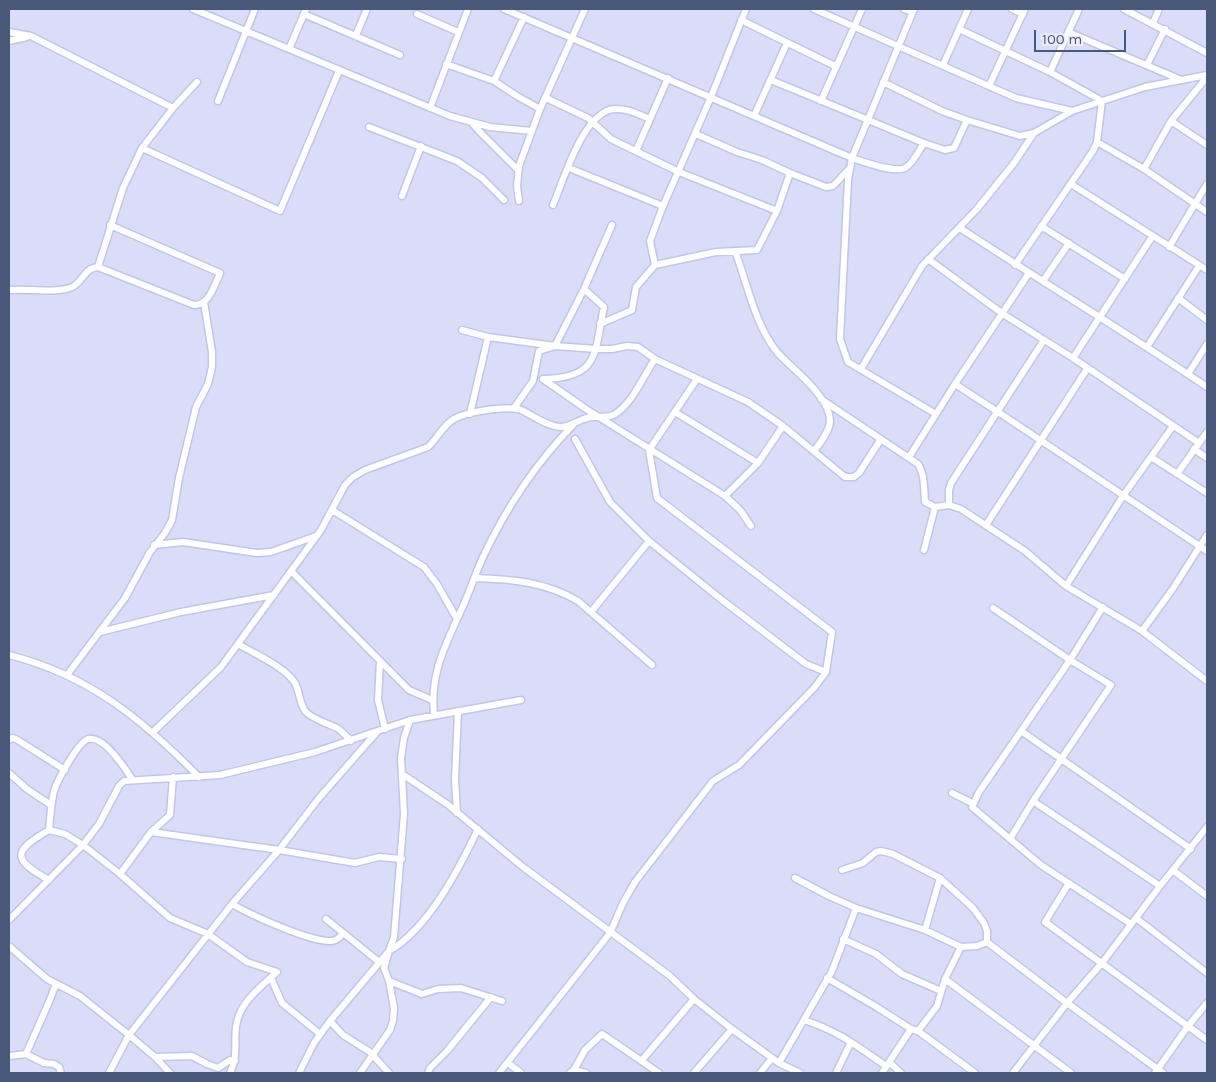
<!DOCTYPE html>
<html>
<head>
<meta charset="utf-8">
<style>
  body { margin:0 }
  #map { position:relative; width:1216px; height:1082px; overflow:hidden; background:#e6e7fd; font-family:Karla,sans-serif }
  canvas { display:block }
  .frame { position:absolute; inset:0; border:10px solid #495778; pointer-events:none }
  .scale { position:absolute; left:1034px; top:30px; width:92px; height:22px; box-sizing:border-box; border:2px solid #495778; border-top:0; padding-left:6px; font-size:15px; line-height:18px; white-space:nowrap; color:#495778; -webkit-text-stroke:4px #edeeff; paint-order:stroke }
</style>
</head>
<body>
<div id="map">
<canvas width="1216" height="1082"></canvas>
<div class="frame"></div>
<div class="scale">100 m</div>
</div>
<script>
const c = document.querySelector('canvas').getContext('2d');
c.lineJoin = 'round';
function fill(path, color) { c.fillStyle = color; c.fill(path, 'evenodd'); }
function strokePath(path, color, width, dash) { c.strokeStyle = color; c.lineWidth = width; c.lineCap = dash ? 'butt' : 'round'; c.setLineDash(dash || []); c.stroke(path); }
fill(new Path2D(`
  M9 9H1207V1073H9Z`), '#daddfa');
const minor = new Path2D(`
  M193 9 450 116 490 127 532 131
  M504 9 852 158C864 162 894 173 905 168 913 164 919 150 924 143L945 150 954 148 967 120 1020 136 1034 133 1072 111 1145 87 1207 75
  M814 9 1016 98 1072 111
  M904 9 912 12
  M914 9 852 158 848 180 840 339 848 362 936 414
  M1012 9 1023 14
  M1124 9 1207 53
  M304 14 400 55
  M417 14 458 32
  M741 20 835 66
  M1153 23 1159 9
  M959 29 1050 72 1102 101 1097 142 1093 151 1015 265
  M9 32 31 36 173 108
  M1068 32 1179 79
  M356 35 367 9
  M9 41 27 37
  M289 49 306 9
  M446 64 494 81 517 96 540 109
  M943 65 968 9
  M1147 65 1165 29
  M1050 72 1079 9
  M1207 77 1171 121 1144 169 1207 212
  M771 80 924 143
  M494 81 524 17
  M883 82 942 111 967 120
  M989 86 1025 9
  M546 98 588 118 611 139 617 142 679 172 777 211
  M218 101 255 9
  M821 101 862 9
  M430 108 468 9
  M754 116 787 43
  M1171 121 1207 145
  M472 123 482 134 518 170
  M369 127 457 161 482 178 504 200
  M696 134 737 152 762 160 790 173 826 187 833 186 849 169
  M1097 142 1144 169
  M142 148 280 211 339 71
  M636 151 668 78
  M569 168 663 206
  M1071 184 1207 270
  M402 196 421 146
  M519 201 517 186 519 166 540 109 585 9
  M553 205C564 179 581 120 609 110 623 106 638 114 650 119
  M1041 226 1125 279
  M960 228C1042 282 1126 332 1207 387
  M1169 247 1207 184
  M735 251C748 285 754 323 777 352 792 369 830 396 830 421 830 431 820 443 814 451
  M928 259 1003 314 1073 358 1199 443
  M655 265 650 241 663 206 711 97 746 9
  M98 267 123 188 142 148 173 108 197 82
  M1029 273 955 384 998 412 1207 551
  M1043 281 1069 243
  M9 290C27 288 55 294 72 287 83 282 84 268 98 267L194 305C209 306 215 284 220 273L110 225
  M1178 298 1207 320
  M600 324 632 310 636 287 655 265 716 252 757 250 777 211 790 173
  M462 330 488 337 555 346 597 349H612L627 346 638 347 655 359 748 402 783 426 845 477H854L859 473 881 439
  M1147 347 1199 266
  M1073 358 1152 237
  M861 369 922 266 977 209 1014 163 1034 133
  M1188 374 1207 344
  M543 379 586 409 725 496 740 510 751 526
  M543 379C601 378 594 352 604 307L584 289
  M821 399 918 464C925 475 924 490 925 502L935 507 949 505 961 509 1025 551 1066 586 1142 631 1207 681
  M514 408 533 381 539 351 555 346 584 289 612 225
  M675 412 758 463
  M470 414 488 337
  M575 439 610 502 649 541 591 612
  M1194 449 1207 458
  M909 457 955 384
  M1151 457 1207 493
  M1177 474 1207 432
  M725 496 758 463 783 426
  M949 505V490L951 483 1044 340
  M332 510 424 567 437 584 457 619
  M986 525 1087 369
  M649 541 722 600 806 664 826 672
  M154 545 183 542 257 553 271 552 316 536
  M924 550 935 507
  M291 571 409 690 432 700
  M475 578C511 579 546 582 578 601L652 665
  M1066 586 1123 496 1173 426
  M1103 607 1070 660 979 792 972 807 1041 865 1131 924
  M993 608 1070 660 1111 685 1033 801 1010 839
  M1142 631 1172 590 1207 535
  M100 632 181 612 274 595
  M238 644C255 654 285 667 295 683 300 692 299 704 306 712 314 720 327 723 337 728 342 731 347 737 351 741
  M9 655C89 675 143 720 199 777
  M380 661 378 700 385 729
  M67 675 125 598 150 552 165 533 172 520 179 478 190 432 196 407 208 384 212 367V352L204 302
  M434 715C429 670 449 639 466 599 472 585 477 570 483 557 506 508 536 463 573 425
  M1021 731 1191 849
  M153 732 221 667 321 530 345 485 353 477 365 470 428 447C437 439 443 425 454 419 466 412 507 405 521 410 533 415 546 426 560 427 572 427 580 418 592 417 602 416 610 419 618 412 633 401 644 375 655 359
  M9 740 12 738 16 739 65 770
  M9 773 27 789 51 805
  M402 774 447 804 523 867 670 976 694 999 732 1029 779 1063 800 1073
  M952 793 972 803
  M1033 801 1160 886
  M457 813 455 779 458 711
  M49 830C50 817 51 804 54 791 57 781 78 742 88 739 104 735 125 768 132 779
  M151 832 279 850 355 863 379 857 402 859
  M842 870 863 863 876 852 881 851 893 854 940 878 973 908 984 923 987 931V942L1067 1003 1163 1073
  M1174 871 1207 896
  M120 874 151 832 170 815 173 777
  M795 878 829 896 856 908 925 930 961 947 977 946 987 942
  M49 880C11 859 13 851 49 830L65 834 83 845 120 874 170 918 208 934 247 962 277 972
  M1069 883 1045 922 1207 1040
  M232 904C251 915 310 942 331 941 337 941 340 937 343 933
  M1136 918 1207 973
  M326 919 379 962
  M9 920 83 845 99 824 119 786 124 781 220 775 315 752 410 720 521 700
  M925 930 940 878
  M843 939 876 954 902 974 941 991
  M9 946 47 979 80 996 129 1035 155 1057 170 1073
  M271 978 282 1003 320 1034
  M827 978 875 1006 911 1029 918 1031 975 1073
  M945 979 1071 1073
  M389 981 422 994 438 989 461 988 502 1001
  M804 1020C838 1031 857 1046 886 1066
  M918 1031 937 1006 945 979 961 947
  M26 1054 49 1002 56 984
  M9 1056 26 1054 44 1063 54 1064 59 1067 61 1073
  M155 1057 192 1056 207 1064 218 1068 230 1060 235 1061
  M642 1060 694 999
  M889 1062 901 1073
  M508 1063 521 1073
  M779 1063 832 971 856 908
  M574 1070 586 1073
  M109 1073 129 1035 232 904 279 850 319 798 376 733
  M230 1073C238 1057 234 1045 236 1027 239 1002 260 988 277 972
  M299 1073 314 1043 330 1021
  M360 1073 390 1030 393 1021 394 1008 389 981 384 968 389 951C428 929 459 869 478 829
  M389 1073 370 1052 343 1035 330 1021 389 951 394 937 404 814 401 758 404 738 410 720
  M428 1073 430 1068 447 1051 491 997
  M499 1073 610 933 623 903 635 882 713 781 739 765 814 688 826 672 832 632 657 498 649 450 697 379
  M570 1073 574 1070 585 1050 602 1034 659 1073
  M694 1073 732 1029
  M760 1073 772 1058
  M836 1073 851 1042
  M882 1073 911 1029
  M1013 1073 1067 1003 1102 963 1160 886 1207 827
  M1155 1073 1188 1026 1207 1003`);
strokePath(minor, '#c0c7e3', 9);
strokePath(minor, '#fff', 6);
</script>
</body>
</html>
